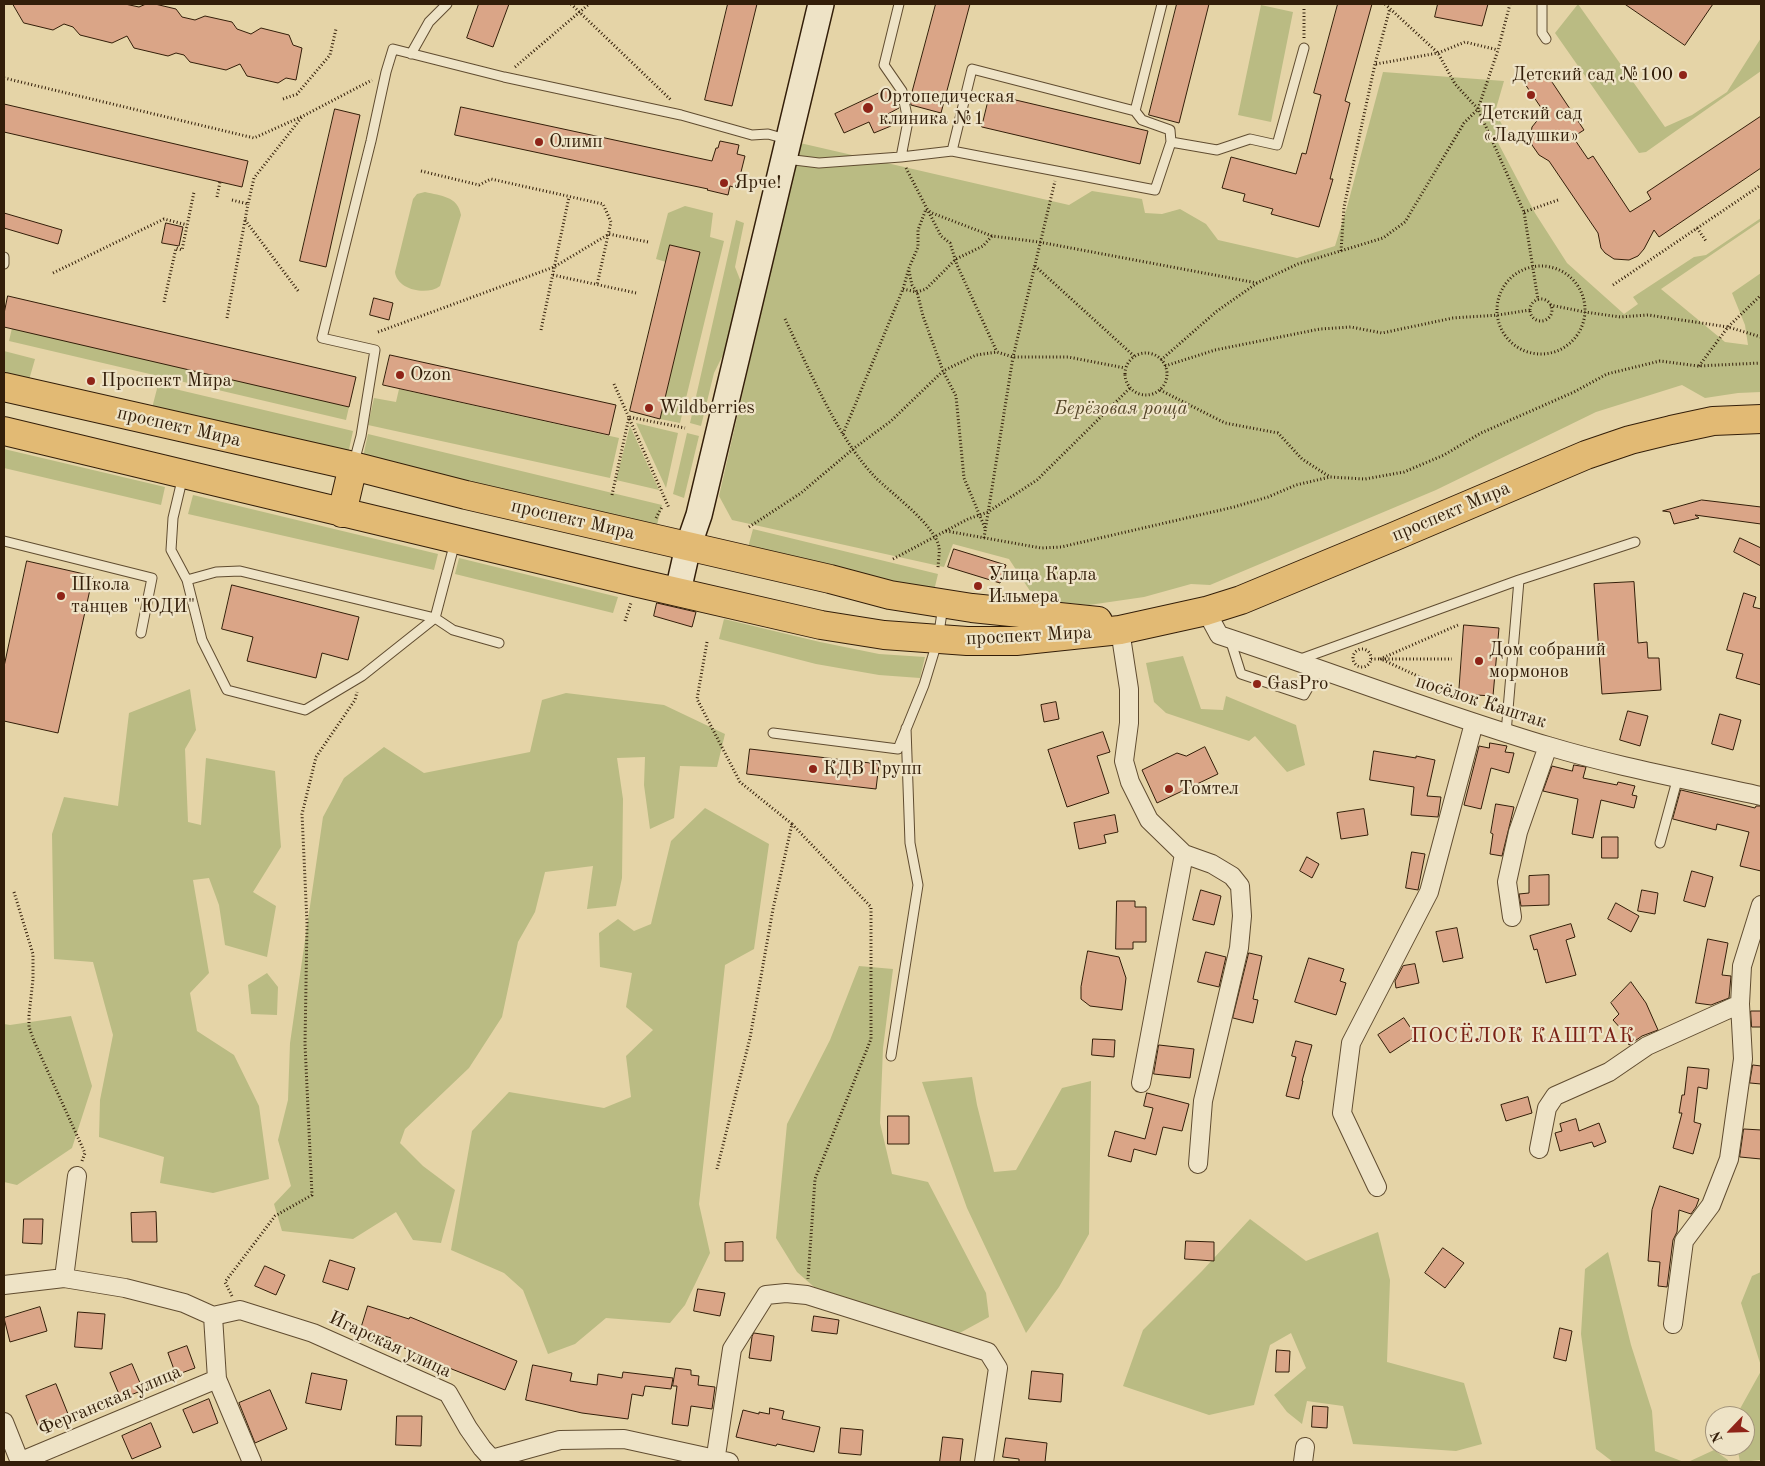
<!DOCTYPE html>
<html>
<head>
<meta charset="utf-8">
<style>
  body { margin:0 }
  #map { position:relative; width:1765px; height:1466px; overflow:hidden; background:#e5d4a7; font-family:"Old Standard TT",serif }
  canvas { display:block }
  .frame { position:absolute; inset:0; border:5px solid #331e09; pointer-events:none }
  .north { position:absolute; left:1705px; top:1406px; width:50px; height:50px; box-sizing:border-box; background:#eee3c6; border:1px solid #a3947a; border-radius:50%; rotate:246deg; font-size:14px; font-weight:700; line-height:20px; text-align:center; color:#331e09 }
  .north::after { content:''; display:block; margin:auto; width:18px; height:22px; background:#8f2418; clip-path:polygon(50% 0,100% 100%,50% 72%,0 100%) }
</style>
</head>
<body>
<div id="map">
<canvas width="1765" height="1466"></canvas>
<div class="frame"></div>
<div class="north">N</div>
</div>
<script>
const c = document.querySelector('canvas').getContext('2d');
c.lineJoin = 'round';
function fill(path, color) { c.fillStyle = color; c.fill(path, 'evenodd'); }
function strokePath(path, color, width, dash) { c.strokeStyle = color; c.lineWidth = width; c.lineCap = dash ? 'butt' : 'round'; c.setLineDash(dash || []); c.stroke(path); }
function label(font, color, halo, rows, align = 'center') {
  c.font = font + ' "Old Standard TT",serif'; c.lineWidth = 4.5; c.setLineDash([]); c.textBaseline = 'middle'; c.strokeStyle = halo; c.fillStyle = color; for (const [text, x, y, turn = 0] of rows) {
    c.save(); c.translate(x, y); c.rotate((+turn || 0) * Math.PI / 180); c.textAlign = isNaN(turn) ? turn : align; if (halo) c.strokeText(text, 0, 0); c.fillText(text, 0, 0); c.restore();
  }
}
fill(new Path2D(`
  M1578 4 1665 127 1692 115 1727 92 1761 38V71L1646 152 1639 153 1555 33Z
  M1261 5 1293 12 1271 122 1238 115Z
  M1383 72 1504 81 1495 112 1505 130 1495 137 1535 213 1567 263 1624 314 1638 304 1633 297 1694 257 1706 255 1761 218V221L1661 289 1725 342 1748 345 1745 325 1732 293 1761 273V392L1738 393 1705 398 1682 385 1596 412 1436 490 1210 585 1191 584 1144 597 1089 605 1036 600 1009 559 953 544 944 567 732 520 719 496 800 143 1069 205 1092 191 1142 199 1145 213 1162 214 1180 209 1206 224 1218 240 1297 258 1335 246 1347 207Z
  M425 192C441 196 458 196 461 215L440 286C427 296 397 290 395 272L413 199 417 194Z
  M685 206 713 213 710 237 724 241 680 423 660 419 700 252 670 245 666 262 656 259 668 213Z
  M736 220 744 223 735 267 743 287 726 349 714 373 701 426 690 423Z
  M12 328 349 407 346 420 9 341Z
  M4 351 35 359 29 380 4 374Z
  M158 385 353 431 348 454 152 408Z
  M399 389 619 438 610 478 368 425 374 398 396 402Z
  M636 423 678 433 666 488Z
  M630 426 659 490 616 480Z
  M687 433 699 436 684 498 673 494Z
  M368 434 662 505 657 525 363 457Z
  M4 449 165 487 161 505 4 468Z
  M193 495 438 554 434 570 188 514Z
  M753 529 938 574 933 595 747 551Z
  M459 558 618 597 613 613 455 574Z
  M724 619 820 642 879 654 925 657 920 678 879 675 816 664 719 639Z
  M1183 656 1201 709 1223 710 1226 696 1296 725 1305 765 1287 772 1255 736 1249 741 1166 713 1154 702 1146 663Z
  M190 689 196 730 185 749 188 822 201 825 206 758 275 771 281 847 253 892 276 906 267 957 225 945 219 905 209 878 193 880 209 973 190 993 197 1031 234 1055 259 1106 269 1179 213 1193 160 1183 164 1157 99 1137 100 1100 113 1035 93 962 54 959 52 834 64 797 118 806 129 713Z
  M566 693 664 705 725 734 717 767 680 766 674 818 650 829 644 785 645 757 617 758 623 799 622 878 616 906 587 909 593 866 545 872 535 912 518 942 502 1017 469 1068 405 1129 400 1143 423 1166 455 1190 441 1243 413 1240 396 1212 353 1239 282 1231 274 1204 291 1186 278 1140 288 1100 290 1043 323 817 344 778 384 747 424 773 530 752 542 700Z
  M705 808 769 844 754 949 725 965 699 1204 710 1253 685 1305 670 1323 606 1318 575 1344 548 1354 523 1290 504 1273 451 1250 472 1131 509 1092 604 1108 631 1097 626 1056 653 1030 626 1007 632 973 600 967 599 933 618 919 634 931 651 924 671 841Z
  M859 966 893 969 883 1048 880 1123 892 1174 928 1182 986 1293 989 1317 956 1335 821 1293 797 1272 776 1238 787 1124 830 1040Z
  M267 973 278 987 277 1015 251 1014 248 985Z
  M71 1016 92 1086 72 1148 17 1185 4 1182V1024L10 1025Z
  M972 1077 977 1105 994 1172 1016 1170 1062 1088 1091 1081 1089 1234 1059 1287 1026 1333 967 1208 922 1082Z
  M1250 1219 1306 1261 1378 1232 1390 1280 1387 1362 1464 1383 1482 1444 1456 1451 1353 1444 1343 1406 1307 1401 1302 1424 1287 1412 1274 1395 1306 1368 1291 1333 1270 1345 1254 1405 1209 1415 1123 1386 1143 1330 1202 1271Z
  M1608 1252 1631 1345 1652 1411 1655 1451 1684 1462H1613L1596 1449 1581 1334 1585 1269Z
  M1761 1272V1366L1741 1303 1752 1276Z
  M1761 1371V1460L1740 1462 1737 1446H1745V1416H1736Z
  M1714 1450 1728 1460V1462H1688Z`), '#babb83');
const building = new Path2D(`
  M13 4H125L139 7 146 4H155L176 9 182 17 195 20 205 16 232 22 237 29 251 34 261 28 289 35 293 45 302 48 296 80 286 78 278 83 247 76 240 64 226 70 190 62 184 55 176 53 168 56 134 48 127 36 112 43 80 35 73 27 64 24 53 30 24 23Z
  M479 4H509L493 47 467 38Z
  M728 4H757L732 106 705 100Z
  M936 4H970L941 113 911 105 910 100Z
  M1177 4H1209L1179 123 1149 115Z
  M1338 4H1372L1345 101 1350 103 1330 179H1333L1319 227 1271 214 1273 209 1243 201 1245 194 1222 188 1231 157 1296 174 1302 153 1306 154 1321 95 1314 93Z
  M1438 4H1488L1482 26 1435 17Z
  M1625 4H1713L1685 45Z
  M1544 70 1584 130 1573 137 1588 159 1593 156 1630 212 1651 199 1647 192 1761 116V168L1659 237 1654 230 1644 249 1638 256 1629 260 1614 259 1605 253 1601 248 1598 233 1549 161 1539 155 1532 145 1530 139 1532 127 1544 112 1525 84Z
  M890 88 899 108 886 115 891 126 874 133 869 122 844 133 835 114Z
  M990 94 1148 131 1140 164 982 127Z
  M4 104 248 161 242 187 4 132Z
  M461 107 712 161 716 148H718L720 141 739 145 737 154 745 156 737 188 730 186 728 195 707 190 708 189 455 135Z
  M335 109 360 115 326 267 300 261Z
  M4 213 62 230 58 244 4 228Z
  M166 223 183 227 179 246 162 243Z
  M670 245 700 252 660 419 630 411Z
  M8 296 356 377 349 407 4 327V314Z
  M374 298 393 303 389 320 370 315Z
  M390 355 616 405 609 435 383 385Z
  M1702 500 1761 507V524L1695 515 1699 518 1674 524 1670 512 1663 511Z
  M1740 538 1761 548V566L1734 552Z
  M954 549 1006 565 1000 583 948 567Z
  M27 561 93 576 58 733 4 721V667Z
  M1634 582 1638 643 1647 642 1648 658H1659L1661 690 1602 694 1594 584Z
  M232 585 359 617 348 660 322 653 316 678 247 661 253 637 222 629Z
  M1744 593 1756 597 1753 607 1761 609V685L1736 678 1743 654 1727 650Z
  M657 603 696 612 692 627 654 616Z
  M1464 625 1499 628 1493 696 1459 694Z
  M1056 702 1059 719 1044 722 1041 705Z
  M1628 711 1648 716 1640 746 1620 740Z
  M1720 714 1741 720 1733 750 1712 744Z
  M1103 732 1110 752 1097 756 1109 793 1067 807 1048 750Z
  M1490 743 1507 746 1505 752 1514 753 1509 773 1491 768 1481 809 1464 805 1479 746 1489 748Z
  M1205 747 1218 774 1157 803 1142 770 1177 753 1186 756Z
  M750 749 879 764 876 789 747 774Z
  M1374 751 1416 758V756L1435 760 1427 796 1441 797 1438 817 1411 815 1414 787 1370 780Z
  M1574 765 1586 767 1583 778 1617 785 1618 782 1635 786 1632 795 1637 796 1634 808 1601 800 1593 838 1572 834 1578 799 1543 791 1552 766 1572 771Z
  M1681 790 1739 804 1755 808 1756 806H1761V871L1740 866 1749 832 1717 824 1716 830 1673 819Z
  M1496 804 1514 807 1502 856 1490 854 1493 834 1491 833Z
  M1364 809 1368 835 1341 839 1337 813Z
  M1115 815 1118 832 1104 835 1106 843 1079 849 1074 823Z
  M1602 837H1618V858H1602Z
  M1412 852 1425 854 1418 890 1406 888Z
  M1307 857 1319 864 1312 878 1300 871Z
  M1692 871 1713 877 1705 907 1684 901Z
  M1549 875V905L1521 906 1519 894 1529 893V876Z
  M1201 890 1221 896 1214 925 1193 920Z
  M1642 890 1658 893 1655 914 1638 911Z
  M1117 901H1135V907H1146V942H1133V949H1116Z
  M1616 903 1639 916 1631 932 1608 919Z
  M1571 924 1575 937 1566 940 1576 975 1546 983 1537 949 1534 950 1530 936Z
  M1457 928 1463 958 1443 962 1436 932Z
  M1708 939 1728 943 1722 975 1731 976 1729 998 1711 1005 1696 1003Z
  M1088 951 1119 957 1126 978 1122 1010 1090 1006 1081 999V987Z
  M1206 952 1226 957 1219 987 1198 982Z
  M1249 953 1262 956 1253 999 1258 1000 1253 1023 1233 1018Z
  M1309 958 1344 969 1340 981 1346 983 1336 1015 1295 1002Z
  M1415 964 1419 983 1396 988 1395 981 1403 966Z
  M1631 982 1646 1003 1658 1030 1642 1036 1629 1045 1623 1031 1613 1020 1619 1014 1611 1003Z
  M1751 1011H1761V1027H1752Z
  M1404 1018 1416 1036 1390 1053 1378 1035Z
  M1093 1039 1115 1040 1114 1057 1092 1055Z
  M1296 1041 1312 1045 1302 1081H1303L1299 1099 1286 1096 1296 1057 1292 1056Z
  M1159 1045 1194 1049 1190 1078 1154 1074Z
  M1753 1065 1761 1066V1084L1750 1083Z
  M1688 1067 1709 1069 1707 1089 1698 1087 1694 1122 1701 1124 1693 1154 1673 1148 1682 1113H1679L1682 1095H1684Z
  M1147 1093 1189 1104 1182 1131 1163 1127 1156 1155 1134 1149 1131 1162 1108 1156 1115 1131 1145 1139 1153 1108 1144 1106Z
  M1528 1097 1532 1113 1506 1121 1501 1105Z
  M888 1116H909V1144H888Z
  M1576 1119 1579 1131 1599 1123 1606 1142 1594 1147 1592 1142 1560 1151 1555 1133 1562 1131 1560 1124Z
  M1744 1129 1761 1130V1159L1740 1157Z
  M1660 1186 1699 1199 1696 1207 1691 1214 1679 1210 1677 1232 1673 1240 1667 1287 1658 1286 1660 1262 1648 1261 1652 1210Z
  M156 1212 157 1242H132L131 1213Z
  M24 1219H43L42 1244 23 1243Z
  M1186 1241 1214 1242V1261L1185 1259Z
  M743 1242V1261H725V1243Z
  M1443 1248 1464 1263 1445 1288 1425 1273Z
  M330 1260 355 1268 348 1290 323 1282Z
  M265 1266 285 1275 276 1295 255 1286Z
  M698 1289 725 1293 720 1316 694 1311Z
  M368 1306 409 1319 410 1317 517 1361 505 1390 439 1364 389 1341 391 1338 361 1329Z
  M40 1307 47 1331 10 1342 4 1318Z
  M78 1312 105 1314 102 1349 75 1347Z
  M814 1316 839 1320 837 1334 812 1331Z
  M1560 1328 1572 1331 1566 1361 1554 1358Z
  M754 1333 774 1336 771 1361 749 1358 752 1337Z
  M187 1346 195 1368 176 1375 168 1353Z
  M1277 1350 1290 1351 1289 1372H1276Z
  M132 1364 143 1390 121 1399 110 1373Z
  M533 1365 572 1373 570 1381 597 1385 598 1374 622 1378 623 1372 673 1378 671 1389 645 1386 643 1396 632 1394 628 1419 582 1413 526 1400Z
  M676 1368 691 1370V1375L699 1376 698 1385 715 1387 712 1409 691 1406 688 1426 672 1424 677 1386H673Z
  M1032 1371 1063 1374 1061 1402 1029 1399Z
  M312 1373 347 1380 341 1410 306 1403Z
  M56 1384 70 1419 40 1431 26 1396Z
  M270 1390 287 1429 255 1443 239 1403Z
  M209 1399 218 1423 193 1433 183 1410Z
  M1313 1406 1328 1407 1327 1428 1312 1427Z
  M770 1408 784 1411 782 1419 820 1427 814 1452 777 1444 776 1446 736 1437 743 1410 759 1414V1412L769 1414Z
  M397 1416H422L421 1446 396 1445Z
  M151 1423 161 1447 132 1459 122 1436Z
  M841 1428 863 1430 861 1455 839 1453Z
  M943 1437 963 1439 960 1462H940Z
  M1006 1438 1047 1443 1045 1462H1019V1459L1003 1457Z`);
fill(building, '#daa587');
strokePath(building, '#331e09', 1);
const lane = new Path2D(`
  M899 4 884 65 902 91 908 121 901 157
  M1542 4V33L1546 39
  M411 54 429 22 447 4
  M1135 111 1142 120 1170 130 1171 142 1217 150 1250 139 1277 145 1304 48
  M952 151 972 69 1135 111 1162 4
  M786 159 819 163 901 157 952 151 1155 190 1171 142
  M4 257V264
  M354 462 361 436 375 350 322 338 371 141 386 72 393 49 504 77 681 115 752 135 768 134 786 139
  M183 476 173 518 171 550 187 580 202 640 227 690 305 710 362 676 435 618 455 542
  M4 541 152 578 141 633
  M187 580 216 572 240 571 435 618 453 630 499 643
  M1230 639 1241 674 1304 695 1319 669
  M1298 660 1519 580 1635 542
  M773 733 898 749 924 685 938 639 943 606
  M1506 733 1519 580
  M1660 843 1678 777
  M891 1056 918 885 910 843 906 728`);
const street = new Path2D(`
  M1206 611 1219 635C1329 671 1437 713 1548 746 1618 767 1690 780 1761 796
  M1120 630 1129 689V723L1124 761 1130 782 1149 820 1184 854 1212 864 1232 876 1240 886 1242 916 1239 948 1203 1101 1198 1164
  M1512 917 1507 882 1518 832 1548 746
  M1141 1083 1184 854
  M1539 1149 1547 1108 1555 1096 1609 1072 1647 1046 1740 1004
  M1377 1187 1342 1113 1351 1043 1429 892 1474 723
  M64 1278 77 1176
  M4 1285 64 1278 125 1288 184 1303 213 1316 240 1310 313 1333 448 1393 468 1428 482 1448 492 1459 560 1440 624 1439 729 1462
  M213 1316 217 1379 252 1462
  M1673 1324 1684 1241 1711 1205 1729 1159 1743 1059 1740 1004 1742 966 1761 905
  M4 1422 20 1462
  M19 1462 217 1379
  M715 1462 732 1349 766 1295 786 1293 807 1295 988 1352 998 1368 984 1462
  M1303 1462 1305 1447`);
const secondary = new Path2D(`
  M678 591 688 547 699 515 821 4`);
const primary = new Path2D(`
  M4 387 353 466 466 495 830 579 890 595 972 608 1098 621
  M4 431 638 583 821 625 884 635 967 641H1016L1120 630 1206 611 1241 600 1393 537 1586 455 1630 440 1671 430 1713 421 1761 419
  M342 513 353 466`);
strokePath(lane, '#604c30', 11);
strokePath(street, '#604c30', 20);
strokePath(secondary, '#331e09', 28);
strokePath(primary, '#331e09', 30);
strokePath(new Path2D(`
  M571 4 671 100
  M1510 4 1498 50 1478 109 1524 212 1538 300
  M1304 38V9
  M1376 64 1438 53 1465 42 1498 50
  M515 67 589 4
  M4 78 254 138 303 116 372 80
  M283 99 297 94 330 55 336 29
  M906 168 941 236 950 243 957 265 997 352
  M421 171 479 185 491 179 603 204 611 222 597 285
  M217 197 220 182
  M232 200 248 204 254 178 302 117
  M1524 212 1558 200
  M245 220 299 292
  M1697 228 1706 241
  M1341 251 1344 207 1375 64 1390 8
  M1035 266 1134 356
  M1497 310a44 44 0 1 1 88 0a44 44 0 1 1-88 0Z
  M909 271 912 285 917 292 923 316 943 371 956 396 964 478 985 528
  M53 273 164 219 187 225
  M553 275 636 293
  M1613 285 1761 185
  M903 289 917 292 926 289 956 259 983 246 992 236
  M1530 310a11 11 0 1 1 22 0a11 11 0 1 1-22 0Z
  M164 302 176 248 182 250 194 192
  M1550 305 1585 312 1620 317 1648 315 1728 327 1761 337
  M227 318 248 204
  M785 319C809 369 837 437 875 477 892 494 934 524 939 547 940 553 938 562 938 569
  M541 330 569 197
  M378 332 554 267 609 234 648 242
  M1125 374a21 21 0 1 1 42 0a21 21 0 1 1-42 0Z
  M1161 360 1217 311 1257 283 1298 264 1383 238 1405 222 1464 123 1478 109 1455 84 1438 53 1385 4
  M1165 366 1215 350 1320 329 1351 327 1382 333 1453 318 1498 315 1530 310
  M1699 366 1728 327 1761 295
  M614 384 669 508
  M1160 390 1225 423 1278 433 1302 459 1330 477
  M843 434 903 289 909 268 918 247V230L926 209 932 213 992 236 1039 242 1257 283
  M612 495 629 417 685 428
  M656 518 662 507
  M749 527 801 493 853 449 891 421 943 371 976 355 997 352 1013 357H1068L1125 368
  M946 531 1041 548 1061 547 1234 507 1268 497 1296 485 1330 477 1365 479 1404 472 1444 455 1481 433 1574 392 1607 374 1660 361 1698 366 1761 363
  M984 538 1013 357 1055 181
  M893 559 968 519 988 512 1037 480 1130 388
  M625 621 631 603
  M707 642 697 699 740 782 792 824 773 909 750 1038 717 1169
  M1353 658a9 9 0 1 1 18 0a9 9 0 1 1-18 0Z
  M1371 659H1452
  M1380 659 1458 625
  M1383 660 1452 692
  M792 824 871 907V1039L815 1179 808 1279
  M14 892 33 954V979L29 1015V1027L34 1041 85 1153 82 1161
  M232 1296 225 1282 275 1216 312 1195 305 1044 307 923 302 814 316 757 355 700 357 692`), '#331e09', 3, [1, 2.5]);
strokePath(lane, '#eee3c6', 9);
strokePath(street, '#eee3c6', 18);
strokePath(secondary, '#eee3c6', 25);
strokePath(primary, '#e2ba74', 28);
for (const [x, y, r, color] of [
  [1683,75,5,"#8f2418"],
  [1531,95,5,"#8f2418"],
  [868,108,6,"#8f2418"],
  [539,142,5,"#8f2418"],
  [724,183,5,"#8f2418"],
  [400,375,5,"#8f2418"],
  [91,381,5,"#8f2418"],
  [649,408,5,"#8f2418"],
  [978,586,5,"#8f2418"],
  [61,596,5,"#8f2418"],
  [1479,661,5,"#8f2418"],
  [1257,684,5,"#8f2418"],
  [813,769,5,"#8f2418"],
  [1169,789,5,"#8f2418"]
]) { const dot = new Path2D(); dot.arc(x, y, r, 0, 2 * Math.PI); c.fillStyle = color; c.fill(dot); strokePath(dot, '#eee3c6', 2); }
label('19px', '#331e09', '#eee3c6', [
  ["Детский сад №100",1673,75,"right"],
  ["Ортопедическая",879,97],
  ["клиника №1",879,119],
  ["Детский сад",1531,114,"center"],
  ["«Ладушки»",1531,136,"center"],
  ["Олимп",549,142],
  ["Ярче!",734,183],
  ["Ozon",410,375],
  ["Проспект Мира",101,381],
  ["Wildberries",659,408],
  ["Улица Карла",988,575],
  ["Ильмера",988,597],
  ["Школа",71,585],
  ["танцев \"ЮДИ\"",71,607],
  ["Дом собраний",1489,650],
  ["мормонов",1489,672],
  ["GasPro",1267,684],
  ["КДВ Групп",823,769],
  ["Томтел",1179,789]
], 'left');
label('italic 19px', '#554528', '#eee3c6', [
  ["Берёзовая роща",1121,409]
]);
label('19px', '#331e09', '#eee3c6', [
  ["проспект Мира",179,427,13],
  ["проспект Мира",1451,512,-23],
  ["проспект Мира",573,520,13],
  ["проспект Мира",1029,636,-3],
  ["посёлок Каштак",1481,702,18],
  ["Игарская улица",390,1345,25],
  ["Ферганская улица",110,1401,-23]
]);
c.letterSpacing = '1px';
label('21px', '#7a1f14', '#eee3c6', [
  ["ПОСЁЛОК КАШТАК",1523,1036]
]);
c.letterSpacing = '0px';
</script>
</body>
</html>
